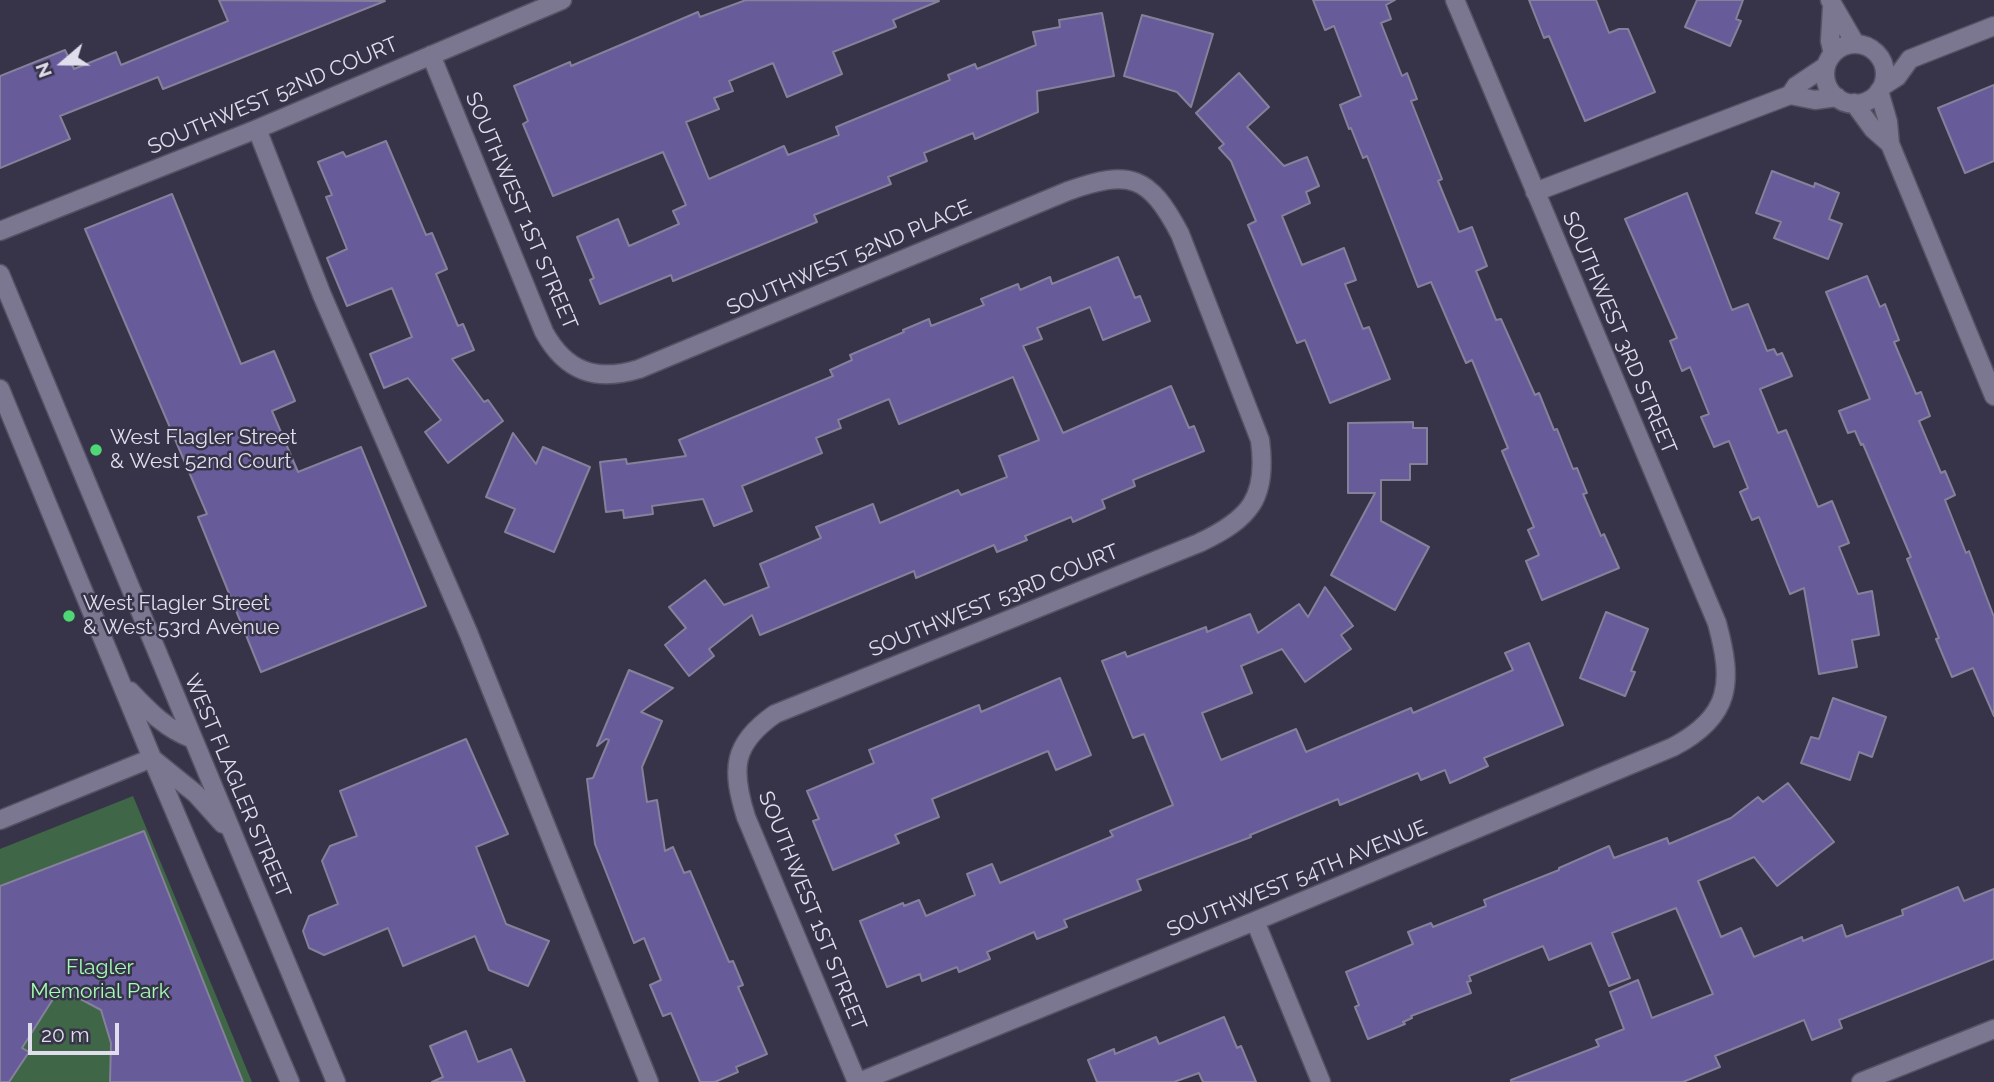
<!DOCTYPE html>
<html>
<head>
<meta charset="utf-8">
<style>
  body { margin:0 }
  #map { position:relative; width:1994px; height:1082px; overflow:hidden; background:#373449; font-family:Raleway,sans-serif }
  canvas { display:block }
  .north { position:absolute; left:28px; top:28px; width:70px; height:70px; -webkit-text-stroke:5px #373449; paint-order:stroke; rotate:250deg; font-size:19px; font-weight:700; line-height:28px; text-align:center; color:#e0deec }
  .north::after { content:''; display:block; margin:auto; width:24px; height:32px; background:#e0deec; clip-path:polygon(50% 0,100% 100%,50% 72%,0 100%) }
  .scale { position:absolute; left:28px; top:1023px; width:91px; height:32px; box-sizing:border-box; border:4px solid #e0deec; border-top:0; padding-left:9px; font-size:21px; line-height:24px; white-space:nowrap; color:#e0deec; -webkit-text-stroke:5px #373449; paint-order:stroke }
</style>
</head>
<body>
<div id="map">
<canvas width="1994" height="1082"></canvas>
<div class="north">N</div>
<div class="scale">20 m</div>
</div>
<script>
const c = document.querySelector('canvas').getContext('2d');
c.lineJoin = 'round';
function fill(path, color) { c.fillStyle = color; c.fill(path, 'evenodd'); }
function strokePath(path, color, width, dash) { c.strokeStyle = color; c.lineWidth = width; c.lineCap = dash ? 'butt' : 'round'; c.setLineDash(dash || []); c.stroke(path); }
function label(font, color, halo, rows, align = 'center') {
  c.font = font + ' Raleway,sans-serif'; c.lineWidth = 5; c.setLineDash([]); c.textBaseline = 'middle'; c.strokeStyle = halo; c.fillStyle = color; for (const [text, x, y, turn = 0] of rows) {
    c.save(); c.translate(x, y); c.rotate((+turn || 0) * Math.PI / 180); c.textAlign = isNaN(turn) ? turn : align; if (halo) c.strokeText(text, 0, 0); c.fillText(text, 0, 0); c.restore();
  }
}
fill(new Path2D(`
  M133 796 252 1082H0V849Z`), '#3f6747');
const building = new Path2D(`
  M219 0 385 1 163 89 158 77 60 116 70 139 0 168V76L65 50 74 69 116 52 121 65 228 21Z
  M746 0 939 1 893 20 896 27 833 52 842 74 787 97 773 63 729 81 733 91 714 98 719 109 686 122 709 179 784 146 788 155 839 135 836 127 950 80 948 75 975 64 977 69 1036 45 1033 32 1060 27 1059 20 1102 13 1114 76 1037 91 1038 112 975 139 973 133 924 153 927 161 888 177 891 184 814 215 817 222 673 281 671 275 600 304 590 280 594 278 577 237 618 219 629 246 679 224 673 211 686 205 663 152 553 196 523 124 528 121 514 86 570 62 571 66 698 12 700 17Z
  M1313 0H1395L1386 5 1391 19 1381 23 1402 76 1407 73 1417 99 1411 101 1442 179 1438 181 1459 232 1472 227 1487 266 1476 271 1496 320 1501 319 1535 395 1539 393 1554 430 1557 429 1573 469 1577 468 1587 493 1583 494 1601 536 1604 534 1619 568 1542 600 1526 561 1539 555 1528 530 1534 527 1502 451 1508 448 1472 360 1466 363 1431 282 1418 287 1367 156 1363 158 1351 128 1349 129 1340 105 1361 96 1334 26 1325 30Z
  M1529 0H1596L1609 33 1619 29H1628L1655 92 1585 121 1549 36 1544 38Z
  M1697 0H1743L1736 19 1741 21 1730 46 1685 27Z
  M1142 15 1213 34 1191 107 1177 92 1124 76Z
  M1239 73 1269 107 1247 127 1284 166 1307 157 1319 186 1306 192 1310 203 1282 216 1302 265 1344 248 1356 280 1345 284 1363 329 1369 327 1390 379 1330 403 1305 340 1297 343 1248 225 1256 221 1231 161 1219 148 1224 144 1196 113Z
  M1994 85V161L1965 173 1938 108Z
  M386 141 426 235 432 233 447 269 436 274 458 326 463 324 474 350 452 359 484 402 488 400 503 421 448 463 425 432 441 420 408 378 384 388 370 354 412 337 392 288 347 306 327 258 347 249 326 197 332 195 318 162 343 152 346 157Z
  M1772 171 1814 187 1815 183 1839 193 1829 219 1842 224 1828 259 1774 238 1781 222 1756 213Z
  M1687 193 1732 310 1748 304 1767 351 1774 349 1777 355 1782 353 1792 376 1760 389 1778 433 1786 430 1818 507 1832 501 1849 543 1839 547 1858 594 1872 591 1879 635 1852 640 1857 667 1819 674 1804 588 1790 594 1759 517 1752 520 1740 492 1748 488 1729 441 1714 447 1701 417 1709 414 1690 367 1682 371 1670 341 1677 338 1625 219Z
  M172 194 241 364 274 351 295 401 272 411 298 472 361 447 426 606 261 672 198 517 207 514 85 229Z
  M1118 257 1135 298 1140 296 1150 321 1103 340 1090 307 1037 328 1042 339 1023 346 1063 433 1171 386 1189 428 1194 426 1204 451 1133 480 1135 486 1102 500 1105 508 1073 522 1071 517 1025 536 1027 540 997 552 994 545 916 578 914 571 760 635 752 615 709 649 714 656 689 676 665 645 686 628 669 607 705 580 724 605 769 587 760 564 821 538 816 527 873 504 880 523 958 490 961 495 1007 477 999 456 1039 440 1013 377 899 424 889 399 838 420 841 428 816 438 822 453 742 486 752 511 714 526 703 499 652 506 653 514 624 518 623 510 606 512 600 462 626 459 627 464 686 456 679 440 833 376 830 370 852 360 850 355 904 332 903 330 929 319 931 326 984 305 981 299 1018 284 1020 290 1050 277 1052 284Z
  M1867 276 1880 307 1885 304 1899 340 1894 342 1916 394 1921 392 1930 416 1919 421 1941 473 1945 471 1955 495 1945 500 1966 553 1969 551 1994 617V716L1973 668 1952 677 1936 639 1939 638 1907 559 1911 557 1863 444 1861 445 1855 431 1848 433 1839 411 1870 399 1826 292Z
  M1413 422V428H1427V464H1410V480H1381V521L1429 547 1395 610 1331 575 1375 493H1348V423Z
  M513 433 536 464 543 447 590 467 554 552 505 532 515 509 486 497Z
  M1325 587 1353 626 1341 635 1351 649 1305 682 1282 649 1241 666 1252 693 1202 713 1221 760 1296 729 1306 752 1411 708 1413 713 1513 670 1505 653 1529 643 1563 725 1484 758 1488 766 1450 783 1445 770 1421 780 1418 773 1340 805 1338 799 1250 835 1251 837 1137 880 1141 890 1064 920 1067 927 1037 939 1034 932 987 952 990 959 959 972 957 967 922 981 920 974 887 987 860 921 903 903 904 906 919 900 926 916 975 895 967 874 992 864 1000 883 1113 836 1110 831 1173 805 1144 734 1133 738 1102 661 1125 652 1127 657 1206 627 1207 632 1250 614 1258 633 1299 604 1308 617Z
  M1606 612 1648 629 1631 671 1635 672 1625 696 1580 678Z
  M629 670 673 688 641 712 662 721 642 767 647 802 657 800 665 851 673 847 684 873 690 871 729 962 733 961 743 985 738 987 767 1054 736 1067 738 1072 715 1082H700L671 1013 663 1016 650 985 661 980 644 938 634 943 595 844 587 779 593 778 609 740 606 739 597 746Z
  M1060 678 1091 755 1056 770 1048 751 932 799 939 817 895 835 899 843 833 870 813 821 819 819 807 791 874 763 869 750 979 705 981 712Z
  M1833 698 1886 717 1872 757 1859 752 1850 780 1801 763 1811 737 1819 739Z
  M466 739 508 834 476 847 506 924 549 941 528 986 489 970 475 936 403 966 388 928 324 955 309 948 303 931 309 916 338 904 322 861 330 846 357 836 340 791Z
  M1788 783 1834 842 1777 886 1754 857 1698 881 1721 937 1741 928 1754 957 1802 937 1803 941 1842 925 1846 937 1903 915 1902 910 1958 887 1964 901 1994 889V959L1839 1020 1842 1028 1812 1040 1804 1020 1715 1056 1720 1067 1683 1082H1511V1080L1599 1046 1596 1040 1624 1029 1610 992 1638 980 1652 1018 1713 994 1676 908 1612 933 1630 978 1609 986 1591 943 1549 960 1543 946 1469 976 1471 981 1467 982 1471 993 1411 1016 1412 1018 1403 1022 1405 1024 1368 1039 1355 1007 1359 1005 1346 972 1413 944 1408 932 1431 923 1433 927 1486 906 1484 900 1559 870V868L1609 846 1614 858 1667 838 1669 844 1731 818 1758 797 1763 802Z
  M144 831 243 1082H110L111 1043 101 1010 60 988 22 1048 29 1052 9 1082H0V886Z
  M1224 1017 1237 1048 1241 1046 1256 1082H1203L1199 1073 1174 1082H1097L1088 1060 1114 1049 1115 1054 1156 1037 1159 1044Z
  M466 1031 478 1062 511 1049 525 1082H432L443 1077 430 1046Z`);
fill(building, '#675b9a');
strokePath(building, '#85819a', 2);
const minor = new Path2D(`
  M1830 0 1855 43
  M1832 7 1830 41 1833 54
  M1825 74a30 30 0 1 1 60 0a30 30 0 1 1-60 0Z
  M431 55 544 332C566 372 596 382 639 369L1068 191C1130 169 1149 175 1180 234L1260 440C1268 498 1250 519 1199 543L775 714C732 744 731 769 746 817L857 1082
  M1883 86 1897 77 1910 59 1994 26
  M1879 91 1888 122 1890 144 1994 396
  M1790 95 1815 100 1837 97
  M1854 103 1873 129 1890 144
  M257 129 322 295 468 632 649 1082
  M1535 192 1790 95 1796 86 1826 66
  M0 231 257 129 562 0
  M0 820 152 758
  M1255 921 1321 1082
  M859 1082 1255 921 1673 747C1732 716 1733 682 1717 623L1455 0
  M1861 1082 1994 1029`);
const secondary = new Path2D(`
  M0 274 336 1082
  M0 389 152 758 290 1082
  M130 691C150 712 166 729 193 739
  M154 760 196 794 223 824`);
strokePath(minor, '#555264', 21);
strokePath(secondary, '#555264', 21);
strokePath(minor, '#7b7790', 18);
strokePath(secondary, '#7b7790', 18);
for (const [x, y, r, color] of [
  [96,450,7,"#4fd675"],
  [69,616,7,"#4fd675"]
]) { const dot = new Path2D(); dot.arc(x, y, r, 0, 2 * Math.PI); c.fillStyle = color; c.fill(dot); strokePath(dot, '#373449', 2.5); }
label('21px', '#e0deec', '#373449', [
  ["SOUTHWEST 52ND COURT",273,96,-23],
  ["SOUTHWEST 1ST STREET",521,211,67],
  ["SOUTHWEST 52ND PLACE",849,258,-23],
  ["SOUTHWEST 3RD STREET",1619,333,67],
  ["SOUTHWEST 53RD COURT",994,601,-22],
  ["WEST FLAGLER STREET",237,786,67],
  ["SOUTHWEST 54TH AVENUE",1297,879,-22],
  ["SOUTHWEST 1ST STREET",812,911,68]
]);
label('21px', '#e0deec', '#373449', [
  ["West Flagler Street",110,438],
  ["& West 52nd Court",110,462],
  ["West Flagler Street",83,604],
  ["& West 53rd Avenue",83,628]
], 'left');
label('21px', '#a5fcb6', '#373449', [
  ["Flagler",100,968],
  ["Memorial Park",100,992]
]);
</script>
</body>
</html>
